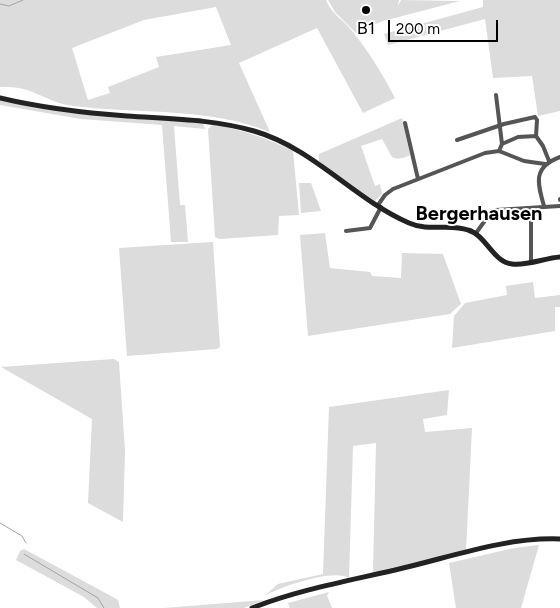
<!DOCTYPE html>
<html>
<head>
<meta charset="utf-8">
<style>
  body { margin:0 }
  #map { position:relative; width:560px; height:608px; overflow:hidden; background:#fff; font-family:Figtree,sans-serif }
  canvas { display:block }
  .scale { position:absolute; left:388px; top:20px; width:110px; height:22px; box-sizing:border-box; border:2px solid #000; border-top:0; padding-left:6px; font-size:15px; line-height:18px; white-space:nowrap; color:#000; -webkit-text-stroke:4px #fff; paint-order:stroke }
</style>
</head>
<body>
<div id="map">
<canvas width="560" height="608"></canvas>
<div class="scale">200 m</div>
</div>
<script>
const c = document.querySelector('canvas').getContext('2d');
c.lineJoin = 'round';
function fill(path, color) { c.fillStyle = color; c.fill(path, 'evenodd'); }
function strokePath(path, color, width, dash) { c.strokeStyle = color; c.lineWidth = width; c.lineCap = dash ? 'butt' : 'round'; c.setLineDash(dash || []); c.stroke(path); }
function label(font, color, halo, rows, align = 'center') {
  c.font = font + ' Figtree,sans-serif'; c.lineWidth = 4; c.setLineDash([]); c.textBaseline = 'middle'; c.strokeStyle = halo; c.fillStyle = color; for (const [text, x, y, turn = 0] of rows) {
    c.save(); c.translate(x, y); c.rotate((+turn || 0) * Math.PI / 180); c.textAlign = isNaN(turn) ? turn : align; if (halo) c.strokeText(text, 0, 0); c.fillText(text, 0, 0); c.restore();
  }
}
fill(new Path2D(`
  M0 0H326C332 15 344 20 353 32 369 52 383 75 395 98L363 113 317 28 239 63 270 132C208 107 139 114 73 106 57 104 45 97 30 91 20 87 10 87 0 87ZM216 7 231 45 156 57 159 67 108 87 110 93 88 100 72 48 144 20Z
  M328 0H399L398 6 401 0 460 1 383 21 371 26 359 36 335 12Z
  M483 0H560V111L538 116 532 76 493 78 485 19 388 45 384 34 483 7Z
  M0 100 43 109 203 123 205 129 174 126 180 205H185L188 242H171L162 125 81 119 0 105Z
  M402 118 410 155C405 158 398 160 392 157L382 139 361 146 375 186 380 184 382 194 375 201 343 181 319 161V154Z
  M213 124C242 130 267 138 293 151L299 215 279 216 278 235 219 239 215 237 208 129Z
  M299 183H311L321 211 301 213Z
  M325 233 330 268 370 272 372 276 401 278 402 253 443 254 461 304 450 314 308 336 300 235Z
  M213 242 220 347 217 349 127 356 119 248Z
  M533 282 535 298 560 295V307H555V331L452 348 454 316 465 303 507 295 506 286Z
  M114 359 119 362 125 451 123 522 88 503 92 419 1 367Z
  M449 390 447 415 423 419 425 432 472 428 466 551 373 572 376 443 353 446 349 578C333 568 280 587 264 596L278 584 323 574 329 407Z
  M539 545 521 608H456L449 563 514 548Z
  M24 549 113 597 118 600 120 608H97L84 597 16 560 20 551Z
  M329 592 327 596 332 608H290L288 603Z
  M264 600 244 608H164Z`), '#dcdcdc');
strokePath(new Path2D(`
  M0 4 9 6 23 0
  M0 523 22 536 26 543
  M24 554 98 598 104 608`), '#a3a3a3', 1);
strokePath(new Path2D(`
  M496 95 502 144 499 151
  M405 123 418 179
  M457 140 504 124 535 117 537 120 536 136 543 146 549 161
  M502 144 518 137 536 136
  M560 199V200
  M378 205 385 195 393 189 485 153 499 151 524 161 545 164
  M544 206C537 182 533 167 560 157
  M346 231 370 228 381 207
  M476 233 489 215 496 210 560 206
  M531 262V209`), '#555', 4);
strokePath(new Path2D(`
  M0 98C42 108 84 113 127 116 170 119 212 119 254 131 313 148 354 199 409 223 429 232 449 223 468 230 486 235 493 262 512 264 527 266 545 258 560 257
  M252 608C300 589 353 580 403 568 454 556 507 537 560 539`), '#222', 5);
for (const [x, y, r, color] of [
  [366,10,5,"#000"]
]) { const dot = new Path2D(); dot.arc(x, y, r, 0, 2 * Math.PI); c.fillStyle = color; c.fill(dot); strokePath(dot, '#fff', 2); }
label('18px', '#000', '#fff', [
  ["B1",366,29]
]);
label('bold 20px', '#000', '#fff', [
  ["Bergerhausen",479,214]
]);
</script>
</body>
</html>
